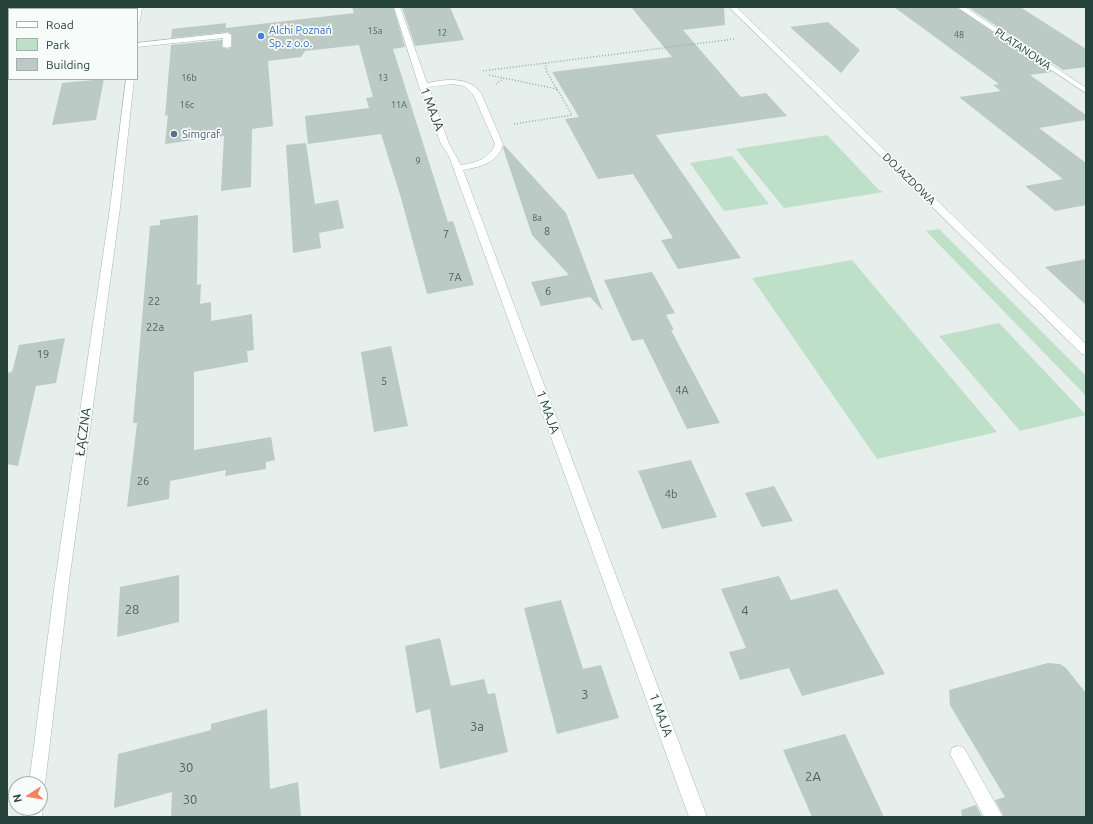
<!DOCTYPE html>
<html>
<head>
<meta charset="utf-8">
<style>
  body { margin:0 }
  #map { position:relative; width:1093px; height:824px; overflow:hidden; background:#e6efeb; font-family:Ubuntu,sans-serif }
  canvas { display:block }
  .frame { position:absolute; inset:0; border:8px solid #24423a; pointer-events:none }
  .legend { position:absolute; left:8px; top:8px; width:130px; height:72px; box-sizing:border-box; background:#f7fbf9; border:1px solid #a3b1ad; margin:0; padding:5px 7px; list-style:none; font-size:12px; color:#24423a }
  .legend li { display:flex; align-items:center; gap:8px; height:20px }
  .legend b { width:20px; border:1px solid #a3b1ad }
  .north { position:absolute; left:8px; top:776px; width:40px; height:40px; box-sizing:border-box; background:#f7fbf9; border:1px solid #a3b1ad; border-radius:50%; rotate:258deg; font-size:11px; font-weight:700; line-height:16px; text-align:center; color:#24423a }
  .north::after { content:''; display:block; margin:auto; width:14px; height:18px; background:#f4845f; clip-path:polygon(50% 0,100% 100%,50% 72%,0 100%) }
</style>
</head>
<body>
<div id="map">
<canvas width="1093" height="824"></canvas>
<div class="frame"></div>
<ul class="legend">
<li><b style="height:5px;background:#fff"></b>Road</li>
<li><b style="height:11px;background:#bfe0c8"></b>Park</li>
<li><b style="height:11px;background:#bbcac4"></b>Building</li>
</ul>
<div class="north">N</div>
</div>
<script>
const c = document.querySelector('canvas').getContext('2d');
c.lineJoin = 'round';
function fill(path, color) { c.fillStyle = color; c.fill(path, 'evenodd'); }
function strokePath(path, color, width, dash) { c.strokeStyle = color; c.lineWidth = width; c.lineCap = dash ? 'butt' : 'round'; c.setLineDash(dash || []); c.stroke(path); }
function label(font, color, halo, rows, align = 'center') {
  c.font = font + ' Ubuntu,sans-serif'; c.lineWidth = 3.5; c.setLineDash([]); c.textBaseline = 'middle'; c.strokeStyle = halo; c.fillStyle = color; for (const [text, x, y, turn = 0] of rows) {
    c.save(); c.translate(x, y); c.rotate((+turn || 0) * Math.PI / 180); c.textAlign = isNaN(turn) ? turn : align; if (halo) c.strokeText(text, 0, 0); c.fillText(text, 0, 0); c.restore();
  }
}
fill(new Path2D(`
  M827 135 879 190 884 192 784 208 736 149Z
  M732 156 769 204 724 211 690 163Z
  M939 229 1086 376V396L926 231Z
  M852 260 997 432 877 459 752 278Z
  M999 323 1086 415 1020 431 939 336Z`), '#bfe0c8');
fill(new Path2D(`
  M352 7H393L405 47 393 49 448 222 453 221 474 285 427 294 401 198 381 134 308 144 305 116 369 108 366 98 373 97 359 45 305 51 301 57 268 61 273 126 252 129 251 187 221 191 224 136 165 144 168 115 165 116 171 45 222 40V47L228 49 232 46V35L228 32 171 38 172 29 226 23V28L354 13Z
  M402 7H450L464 40 415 46Z
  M631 7H724L725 25 683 30 741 97 766 93 787 116 656 135 741 258 678 269 661 240 673 238 633 174 598 179 565 119 579 117 552 72 672 57Z
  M894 7H956L1052 72 1030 75 1086 115V120L1039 128 1086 163V205L1055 211 1025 186 1063 179 959 97 1001 91 993 85 999 84Z
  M968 7H1020L1086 49V67L1063 70Z
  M828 22 860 50 841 73 790 27Z
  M104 79 96 120 52 125 62 83Z
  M306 143 315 204 338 200 344 228 319 233 321 248 293 253 286 145Z
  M504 145 566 213 603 311 590 297 541 306 531 282 569 275 532 235 503 148Z
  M198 215 197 285 201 284 200 304 211 302V321L252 314 254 350 247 351 248 362 194 372V450L271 437 275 460 266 462V469L225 476 226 470 170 481 169 499 127 507 137 423H133L150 226 160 225V220Z
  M1086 259V305L1045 267Z
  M652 272 675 313 666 315 674 330H671L720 423 687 429 643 339 632 341 604 280Z
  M65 338 56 383 36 386 18 466 7 464V373L12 372 19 345Z
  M391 346 408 426 374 432 361 352Z
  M691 460 717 517 662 529 638 471Z
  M774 486 793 521 762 527 745 493Z
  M179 575V622L117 637 120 587Z
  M779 576 791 600 837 589 885 674 802 696 789 668 740 680 729 652 746 648 721 589Z
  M561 600 583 669 601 665 619 718 557 734 524 608Z
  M440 638 451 686 484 679 488 694 495 693 508 752 440 769 430 709 416 713 405 646Z
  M1048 663 1060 664 1066 668 1086 693V817H1004L995 800 1005 797 954 712 950 705 949 690Z
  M267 709 270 789 298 782 301 817H171L172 792 114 808 118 754 211 730V724Z
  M845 734 884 817H812L783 750Z
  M976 805 982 817H962L961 810Z`), '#bbcac4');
const service = new Path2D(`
  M227 33 231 35V46L227 48 223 46V38L137 47V43Z
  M958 746 964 748 1003 817H984L950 754 952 748Z`);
const minor = new Path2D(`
  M136 7H142L140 21 137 23Z
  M394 7H400L427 83C446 79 468 76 481 93L503 144C498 163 480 167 463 170L707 817H689L449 156 441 144 419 86ZM452 84 464 86 473 94 495 144C490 159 475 163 461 165L449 144 429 87Z
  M729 7H736L1086 344V355L1082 354Z
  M957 7H965L1086 88V93Z
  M126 79H134L120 208 69 582 45 784 43 790 40 791V784H29L55 582 110 208Z
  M40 802 43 808 42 817H24L25 808H40Z`);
strokePath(service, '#a8b8b2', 1);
strokePath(minor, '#a8b8b2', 1);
strokePath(new Path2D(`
  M483 71 734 39
  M489 75 504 78
  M496 84 504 78 557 89
  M514 124 572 115 547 72 545 63`), '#86b3a5', 1.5, [1, 2]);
fill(service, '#fff');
fill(minor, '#fff');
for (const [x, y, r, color] of [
  [261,36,4,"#3f7fe0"],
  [174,134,4,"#5c6f8a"]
]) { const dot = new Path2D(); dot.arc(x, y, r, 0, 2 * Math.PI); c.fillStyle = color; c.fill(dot); strokePath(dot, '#f7fbf9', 1.5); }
label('9px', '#4a645c', null, [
  ["15a",375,31],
  ["12",442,33],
  ["48",959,35],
  ["16b",189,78],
  ["13",383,78],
  ["16c",187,105],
  ["11A",399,105],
  ["9",418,161],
  ["8a",537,218]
]);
label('11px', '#366cbe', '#f7fbf9', [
  ["Alchi Poznań",269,30],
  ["Sp. z o.o.",269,43]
], 'left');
label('11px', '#24423a', '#f7fbf9', [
  ["PLATANOWA",1023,49,34],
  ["DOJAZDOWA",909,179,44]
]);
label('11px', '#4e5e75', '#f7fbf9', [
  ["Simgraf",182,134]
], 'left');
label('11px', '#4a645c', null, [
  ["8",547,231],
  ["7",446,234],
  ["7A",455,277],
  ["6",548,291],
  ["22",154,301],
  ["22a",155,327],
  ["19",43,354],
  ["5",384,381],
  ["4A",682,390],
  ["26",143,481],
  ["4b",671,494]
]);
label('13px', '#24423a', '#f7fbf9', [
  ["1 MAJA",432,109,69],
  ["1 MAJA",548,412,70],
  ["ŁĄCZNA",83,432,-82],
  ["1 MAJA",661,715,70]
]);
label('13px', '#4a645c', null, [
  ["28",132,610],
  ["4",745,611],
  ["3",585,695],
  ["3a",477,727],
  ["30",186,768],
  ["2A",813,777],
  ["30",190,800]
]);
</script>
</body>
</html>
